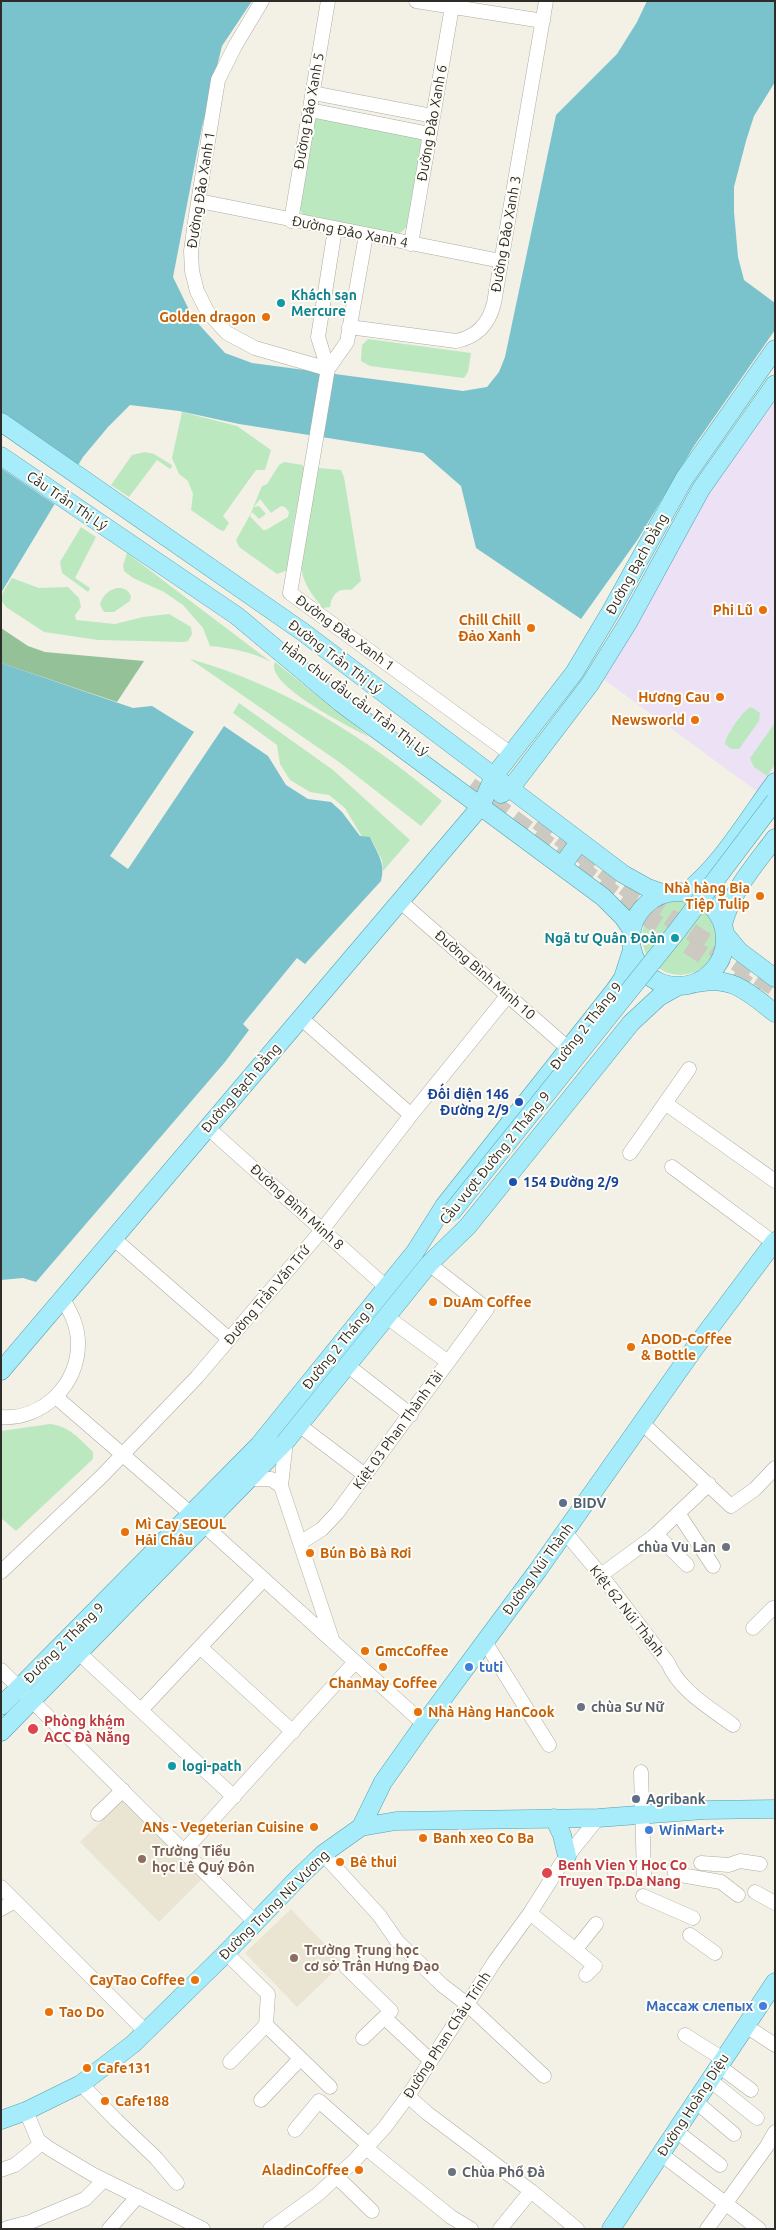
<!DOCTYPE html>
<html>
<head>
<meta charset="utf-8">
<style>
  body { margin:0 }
  #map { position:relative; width:776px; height:2230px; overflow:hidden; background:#f3f0e6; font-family:Ubuntu,sans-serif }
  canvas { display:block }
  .frame { position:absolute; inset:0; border:2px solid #2d2c29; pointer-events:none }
</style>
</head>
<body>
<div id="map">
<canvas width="776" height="2230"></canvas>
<div class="frame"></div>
</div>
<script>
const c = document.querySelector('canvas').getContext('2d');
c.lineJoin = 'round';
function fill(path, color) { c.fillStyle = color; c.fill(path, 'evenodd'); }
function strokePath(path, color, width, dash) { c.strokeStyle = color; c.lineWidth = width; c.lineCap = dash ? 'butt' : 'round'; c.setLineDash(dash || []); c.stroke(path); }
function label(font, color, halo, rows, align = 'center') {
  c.font = font + ' Ubuntu,sans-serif'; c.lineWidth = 4; c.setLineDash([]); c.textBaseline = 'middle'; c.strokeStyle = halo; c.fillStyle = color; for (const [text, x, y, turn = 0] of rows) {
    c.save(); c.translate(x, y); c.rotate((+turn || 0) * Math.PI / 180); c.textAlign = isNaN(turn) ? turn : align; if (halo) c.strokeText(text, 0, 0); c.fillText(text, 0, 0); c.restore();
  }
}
fill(new Path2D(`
  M775 380V767L758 792 595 673Z`), '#ece1f5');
fill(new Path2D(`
  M126 1797 205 1876 159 1922 80 1842Z
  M291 1909 343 1963 297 2007 245 1953Z`), '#eae4d3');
fill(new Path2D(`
  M319 115 421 138 422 145 408 226 400 233 393 234 303 215 299 208 313 119Z
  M368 339 471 353 468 372 464 378 370 366 361 361 362 345Z
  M182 412 237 426 271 450 265 470H256L223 516 229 523 224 531 220 530 191 510 193 494 188 481 179 474 172 458Z
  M145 452 154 454 172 465V467L170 469 157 460 129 497 111 485 132 455Z
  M284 462 303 465 305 472 293 527 288 570 277 574 239 547 236 540 250 515 262 486 267 484 279 465ZM260 499 271 513 281 506 285 507 289 512 288 517 266 530H263L250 516 252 512 259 519 266 514 259 506 254 507Z
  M319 468 341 470 344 477 361 581 351 590C338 588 332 594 330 607L323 608C312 595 304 585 301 568L317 473Z
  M81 527 96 537 75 578 90 588 88 592 62 573 60 562Z
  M127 553 271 662C252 652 231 648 210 646L203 628 183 605 164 592 133 578 124 571 123 566Z
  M12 578 39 588 68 587 79 598 81 607 75 615 76 620 115 624 143 617 169 614 191 627 192 634 188 641 184 642 98 640 44 632 6 607 1 600 3 592Z
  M117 588C125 588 127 589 131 596L130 601 114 612H104L100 605C102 596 108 590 117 588Z
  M190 659C284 685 368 739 442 801L421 826 339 762Z
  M275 662 369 737C352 728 264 685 275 662Z
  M239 703 333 770 410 840 383 871 382 860 370 837H362L345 808 329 795 310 792 290 780 280 764 277 745 233 713Z
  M751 707 760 713 759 721 739 749H731L725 744C726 735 743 710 751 707Z
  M775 723V764L767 776 754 767 750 758Z
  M642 937a38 38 0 1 1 76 0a38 38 0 1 1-76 0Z
  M50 1424C69 1426 80 1439 93 1452V1459L16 1531 1 1518V1431Z`), '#bce8c0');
fill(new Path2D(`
  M1 628 28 646 45 652 144 661 117 702 1 663Z`), '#95c199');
fill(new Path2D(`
  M1 1H252L222 46 202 127 173 277 193 318 225 353 252 363 463 391 487 387 499 372 505 357 556 115 617 54 637 22 647 1H775V82L754 116 746 141 734 187V212L738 257 744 280 775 303V330L694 446 638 539 581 619 476 548 461 486 423 453 239 424 179 411 130 405 108 427 83 457 1 593Z
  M1 663 133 708 152 706 194 732 110 856 128 869 224 726 268 756 286 785 308 799 331 802 342 812 360 836 370 837C377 853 386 863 381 881L305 964 297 958 243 1024 249 1030 225 1062 36 1282 23 1278 1 1280Z`), '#7ac2cc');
fill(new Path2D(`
  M1 414 81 467 57 506 1 468Z`), '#f3f0e6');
strokePath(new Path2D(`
  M470 786 626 903 758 992
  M538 821 633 893 775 988`), '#cbc9c0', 18, [18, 9]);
const minor = new Path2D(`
  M262 1 235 46 218 80 196 215 191 251 192 271 197 291 207 311 227 333 255 348 328 369
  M416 1 543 21
  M313 93 433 116
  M310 110 430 134
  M199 201 501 261
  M291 221 328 1
  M366 235 347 342 328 369 327 374 290 593 511 754
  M411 244 453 1
  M349 327 456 341C477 337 489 324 494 303L546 1
  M328 369 318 337 335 229
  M401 902 569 1049
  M302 1019 411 1115
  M665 1103 775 1181
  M207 1127 386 1287
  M630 1153 689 1069
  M672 1167 774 1243
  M113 1238 229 1339
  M387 1317 448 1362
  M347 1365 411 1415
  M56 1397 205 1526 424 1724
  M1 1417C43 1420 79 1384 78 1343 78 1326 71 1313 63 1299
  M642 1423 731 1506 755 1489 775 1468
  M299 1425 365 1475
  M286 1441 281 1486 333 1642
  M250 1479H271L281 1486
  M678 1513 713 1566
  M565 1532 601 1575 668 1663C680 1691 709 1707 733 1725
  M656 1534 687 1565
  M300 1543 322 1529 337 1513 487 1309 429 1264
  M1 1572 102 1476 197 1377 322 1230 411 1115 508 995
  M601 1575 653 1537 709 1484
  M753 1628 773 1608 775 1610
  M485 1642 549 1745
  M200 1647 293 1732
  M79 1653 234 1797
  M1 1670 255 1922
  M141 1710 264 1579
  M641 1772 644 1875
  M98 1814 123 1790
  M184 1851 355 1662
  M323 1854 379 1915 397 1941 442 1985 468 2005 544 2076
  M701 1863 729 1865 740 1861 760 1864
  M675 1867V1874L721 1882 738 1895
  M1 1887 147 2033
  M755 1892 775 1903
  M643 1896 693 1918
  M1 1909 15 1901
  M530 1913 595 1966 586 1975
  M690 1935 715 1953
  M576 1949 596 1924
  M226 1953 268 1994 266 2025 330 2087
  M346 1967 391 2011 363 2038
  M385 2018 431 2061
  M746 2026 775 2045
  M685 2035 723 2059
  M230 2062 266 2025
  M719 2066 751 2090
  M710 2080 757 2118
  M81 2084 116 2120 156 2158 177 2183
  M408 2096 427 2113 531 2191 577 2229
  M261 2100 300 2059
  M695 2101 734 2134
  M26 2111 38 2140 50 2149 92 2174 203 2229
  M295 2130 319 2101 369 2145
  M676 2131 720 2165
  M366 2148 451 2217 471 2229
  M661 2154 759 2229
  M1 2170 15 2165 42 2143
  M337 2177 372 2211
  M7 2228 30 2222 85 2199 104 2180
  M109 2229 138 2196
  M270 2229 317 2195 354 2161 385 2127 408 2096 495 1961 530 1913 561 1864 598 1818
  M500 2229 531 2191
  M707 2229 767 2146 775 2132`);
const major = new Path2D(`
  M1 422 303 632 623 874 648 888 665 894
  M1 456 237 616 341 703 603 897 623 917 632 930
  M501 794 510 789 590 684 629 621 701 489 775 384
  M562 866 579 842
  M631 939a47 47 0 1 1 94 0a47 47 0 1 1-94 0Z
  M685 893C720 867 749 817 775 782
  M723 924C732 890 755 865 775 838
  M725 934 739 951 775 978
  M697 983C732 975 749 993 775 1013
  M1 1371 481 806 494 776 574 673 611 611 684 479 775 349
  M1 1706 259 1445 415 1252 444 1206 614 991 623 978 632 950
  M1 1732 286 1441 429 1264 468 1226 631 1023 659 997 677 987
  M554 1818 562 1835 567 1856
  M361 1827 383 1782 424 1724 538 1570 694 1349 775 1241
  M1 2120 26 2111 81 2084 133 2044 224 1955 297 1879 323 1854 361 1827 396 1821 598 1818 704 1810 775 1809
  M611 2229 775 1982`);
strokePath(minor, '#aeaba2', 15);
strokePath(major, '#55a1ae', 19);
strokePath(minor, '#fff', 14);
strokePath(major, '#a6ecfa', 18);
const majorBridge = new Path2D(`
  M451 1213 677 931 775 801`);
strokePath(majorBridge, '#55a1ae', 19, []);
strokePath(majorBridge, '#a6ecfa', 18);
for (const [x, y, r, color] of [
  [281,303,5,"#0f9aa8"],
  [266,317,5,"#e8710a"],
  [763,610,5,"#e8710a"],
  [531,628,5,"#e8710a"],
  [720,697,5,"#e8710a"],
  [695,720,5,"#e8710a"],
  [760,896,5,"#e8710a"],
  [675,938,5,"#0f9aa8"],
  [519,1102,5,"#1a4fb4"],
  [513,1182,5,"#1a4fb4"],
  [433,1302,5,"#e8710a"],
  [631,1347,5,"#e8710a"],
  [563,1503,5,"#5c6f8a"],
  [125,1532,5,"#e8710a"],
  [726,1547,5,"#6b7280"],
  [310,1553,5,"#e8710a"],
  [365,1651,5,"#e8710a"],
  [383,1667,5,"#e8710a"],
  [469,1667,5,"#3f7fe0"],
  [581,1707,5,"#6b7280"],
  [418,1712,5,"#e8710a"],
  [33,1729,6,"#e0444e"],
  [172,1766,5,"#0f9aa8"],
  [636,1799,5,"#5c6f8a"],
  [314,1827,5,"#e8710a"],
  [649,1830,5,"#3f7fe0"],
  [423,1838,5,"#e8710a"],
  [142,1859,5,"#8d6e63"],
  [340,1862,5,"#e8710a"],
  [547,1873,6,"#e0444e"],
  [294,1958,5,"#8d6e63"],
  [195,1980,5,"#e8710a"],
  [763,2006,5,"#3f7fe0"],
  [49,2012,5,"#e8710a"],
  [87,2068,5,"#e8710a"],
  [105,2101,5,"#e8710a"],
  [359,2170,5,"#e8710a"],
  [452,2172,5,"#6b7280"]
]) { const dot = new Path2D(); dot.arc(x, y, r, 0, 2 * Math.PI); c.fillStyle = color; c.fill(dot); strokePath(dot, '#fffdf7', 2); }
label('14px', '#2d2c29', '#fffdf7', [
  ["Đường Đảo Xanh 5",309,111,-80],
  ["Đường Đảo Xanh 6",432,123,-80],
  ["Đường Đảo Xanh 1",201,190,-81],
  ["Đường Đảo Xanh 4",350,232,11],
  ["Đường Đảo Xanh 3",506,234,-80],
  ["Cầu Trần Thị Lý",67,501,34],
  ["Đường Bạch Đằng",637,564,-61],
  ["Đường Đảo Xanh 1",345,633,36],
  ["Đường Trần Thị Lý",335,657,37],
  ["Hầm chui đầu cầu Trần Thị Lý",355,699,37],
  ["Đường Bình Minh 10",485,975,41],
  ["Đường 2 Tháng 9",586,1026,-52],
  ["Đường Bạch Đằng",241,1088,-49],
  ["Cầu vượt Đường 2 Tháng 9",495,1158,-51],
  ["Đường Bình Minh 8",297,1207,42],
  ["Đường Trần Văn Trứ",267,1295,-50],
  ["Đường 2 Tháng 9",339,1346,-51],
  ["Kiệt 03 Phan Thành Tài",398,1430,-54],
  ["Đường Núi Thành",538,1569,-54],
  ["Kiệt 62 Núi Thành",627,1611,52],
  ["Đường 2 Tháng 9",64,1643,-45],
  ["Đường Trưng Nữ Vương",274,1905,-45],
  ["Đường Phan Châu Trinh",447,2035,-57],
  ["Đường Hoàng Diệu",693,2105,-57]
]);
label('bold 14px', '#0d838f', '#fffdf7', [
  ["Khách sạn",291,295],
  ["Mercure",291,311],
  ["Ngã tư Quân Đoàn",665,938,"right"],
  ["logi-path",182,1766]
], 'left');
label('bold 14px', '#c56008', '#fffdf7', [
  ["Golden dragon",256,317,"right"],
  ["Phi Lũ",753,610,"right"],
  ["Chill Chill",521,620,"right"],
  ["Đảo Xanh",521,636,"right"],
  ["Hương Cau",710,697,"right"],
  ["Newsworld",685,720,"right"],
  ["Nhà hàng Bia",750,888,"right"],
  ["Tiệp Tulip",750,904,"right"],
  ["DuAm Coffee",443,1302],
  ["ADOD-Coffee",641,1339],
  ["& Bottle",641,1355],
  ["Mì Cay SEOUL",135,1524],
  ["Hải Châu",135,1540],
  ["Bún Bò Bà Rơi",320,1553],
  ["GmcCoffee",375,1651],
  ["ChanMay Coffee",383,1683,"center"],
  ["Nhà Hàng HanCook",428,1712],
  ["ANs - Vegeterian Cuisine",304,1827,"right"],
  ["Banh xeo Co Ba",433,1838],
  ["Bê thui",350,1862],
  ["CayTao Coffee",185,1980,"right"],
  ["Tao Do",59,2012],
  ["Cafe131",97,2068],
  ["Cafe188",115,2101],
  ["AladinCoffee",349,2170,"right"]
], 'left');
label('bold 14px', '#164399', '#fffdf7', [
  ["Đối diện 146",509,1094],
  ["Đường 2/9",509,1110],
  ["154 Đường 2/9",523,1182,"left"]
], 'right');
label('bold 14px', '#4e5e75', '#fffdf7', [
  ["BIDV",573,1503],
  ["Agribank",646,1799]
], 'left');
label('bold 14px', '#5b616d', '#fffdf7', [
  ["chùa Vu Lan",716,1547,"right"],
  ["chùa Sư Nữ",591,1707],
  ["Chùa Phổ Đà",462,2172]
], 'left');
label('bold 14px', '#366cbe', '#fffdf7', [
  ["tuti",479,1667],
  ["WinMart+",659,1830],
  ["Массаж слепых",753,2006,"right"]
], 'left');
label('bold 14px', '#be3a42', '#fffdf7', [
  ["Phòng khám",44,1721],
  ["ACC Đà Nẵng",44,1737],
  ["Benh Vien Y Hoc Co",558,1865],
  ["Truyen Tp.Da Nang",558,1881]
], 'left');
label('bold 14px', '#785e54', '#fffdf7', [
  ["Trường Tiểu",152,1851],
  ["học Lê Quý Đôn",152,1867],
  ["Trường Trung học",304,1950],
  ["cơ sở Trần Hưng Đạo",304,1966]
], 'left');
</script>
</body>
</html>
